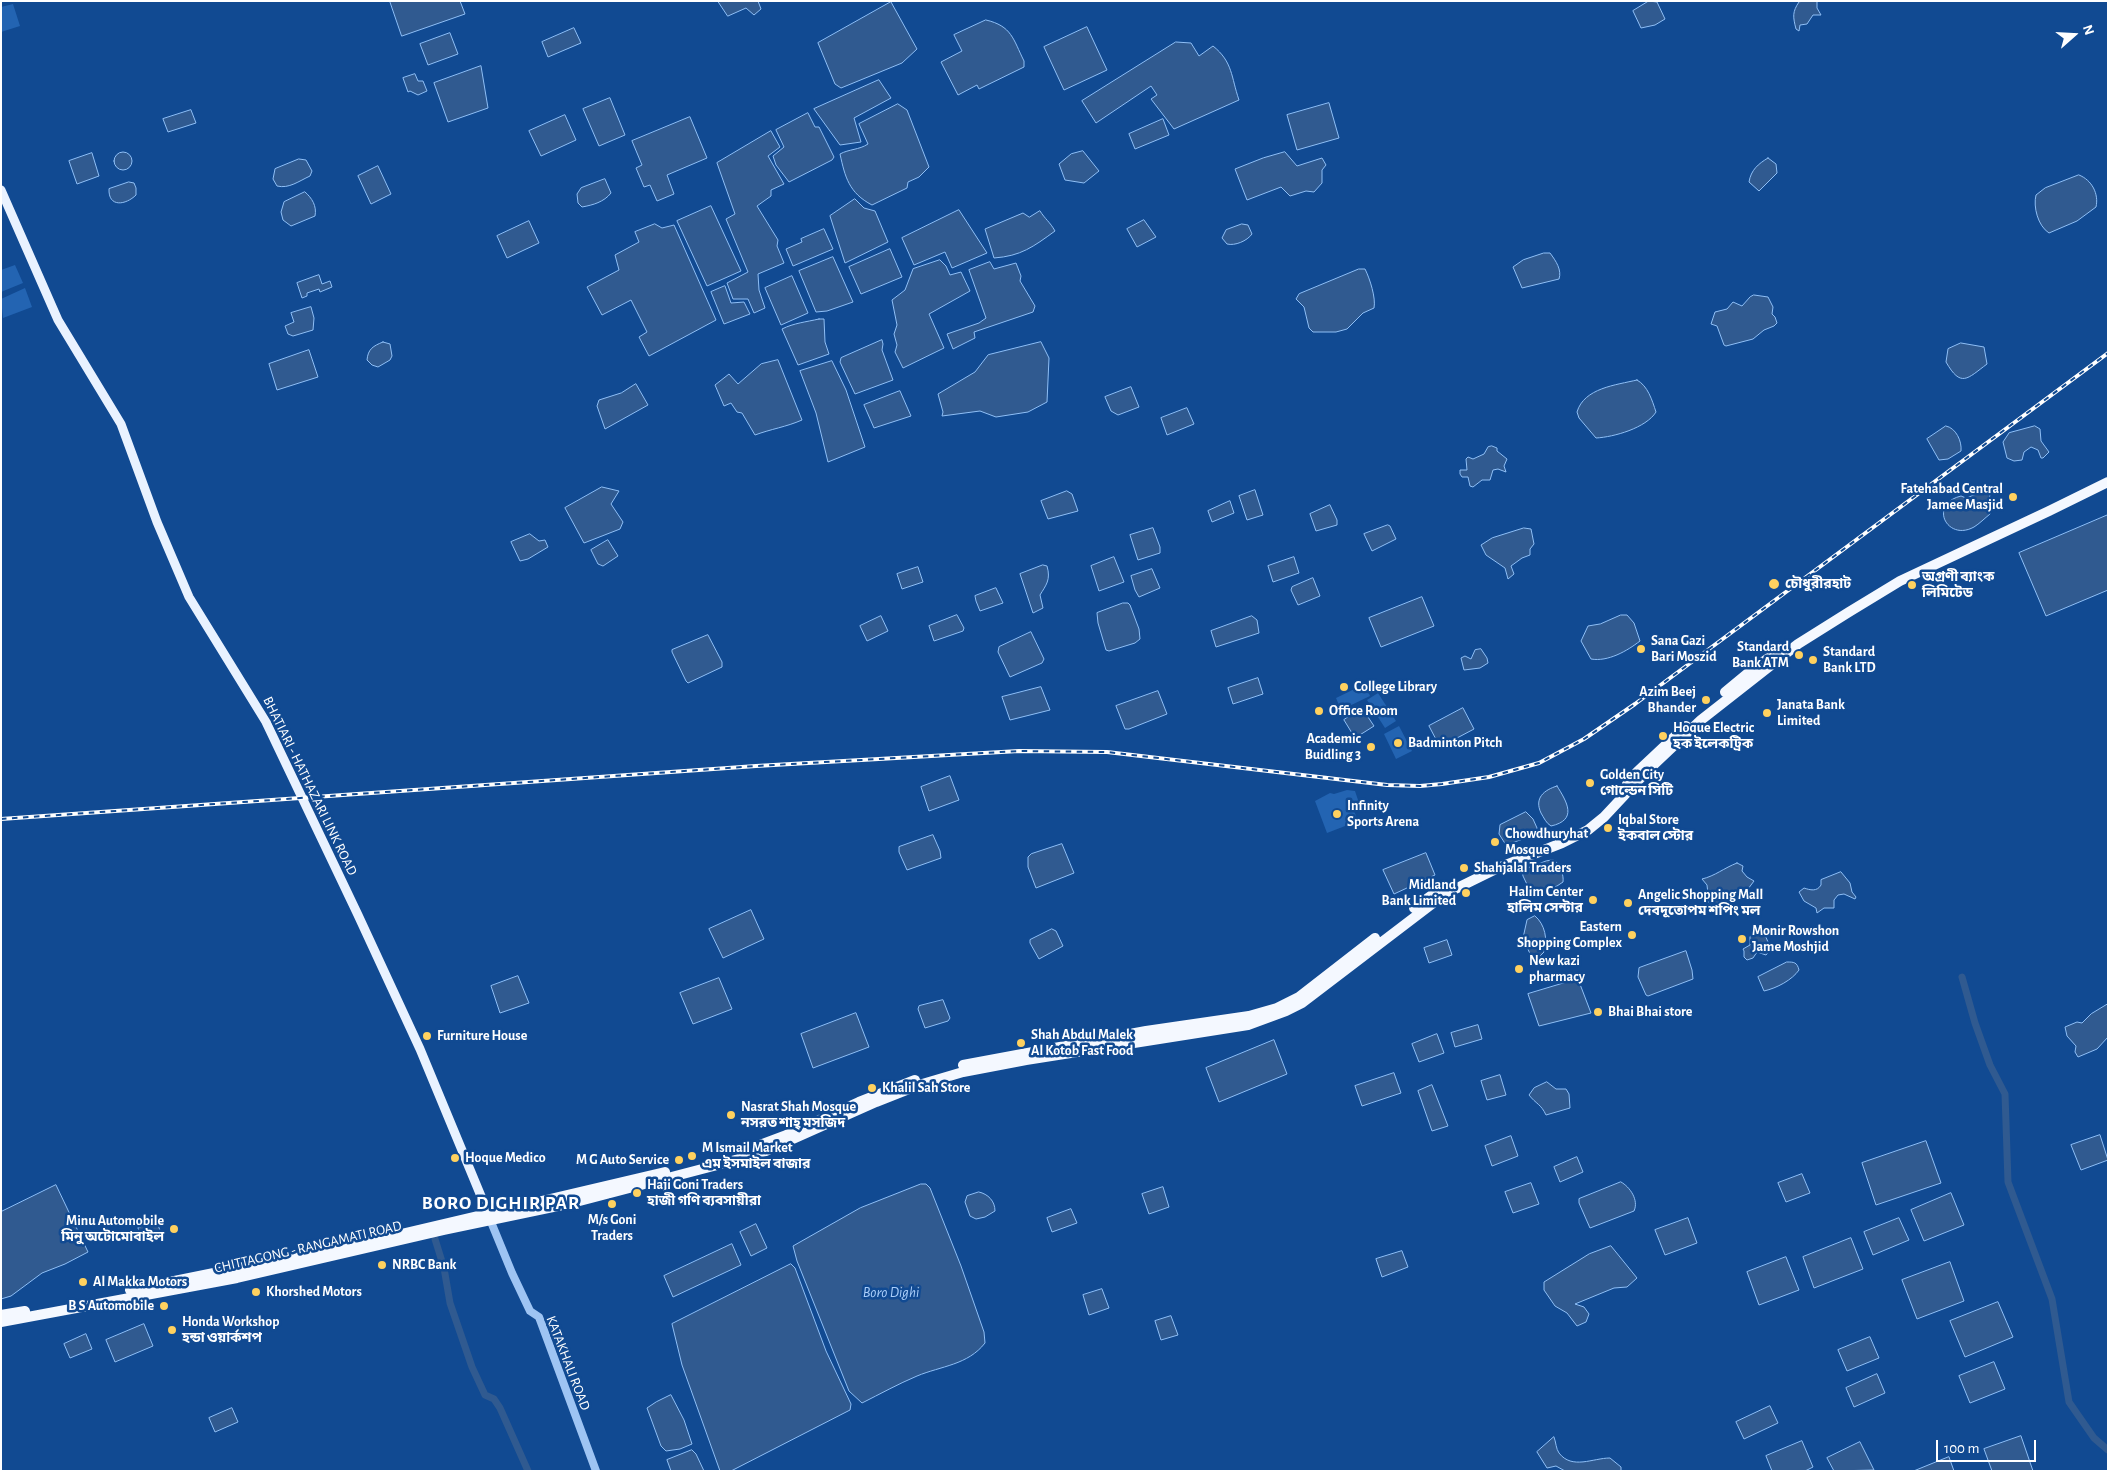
<!DOCTYPE html>
<html>
<head>
<meta charset="utf-8">
<style>
  body { margin:0 }
  #map { position:relative; width:2109px; height:1472px; overflow:hidden; background:#114a92; font-family:"Alegreya Sans",sans-serif }
  canvas { display:block }
  .frame { position:absolute; inset:0; border:2px solid #fff; pointer-events:none }
  .north { position:absolute; left:2049px; top:10px; width:50px; height:50px; -webkit-text-stroke:4px #114a92; paint-order:stroke; rotate:71deg; font-size:14px; font-weight:700; line-height:20px; text-align:center; color:#fff }
  .north::after { content:''; display:block; margin:auto; width:18px; height:22px; background:#fff; clip-path:polygon(50% 0,100% 100%,50% 72%,0 100%) }
  .scale { position:absolute; left:1936px; top:1440px; width:100px; height:22px; box-sizing:border-box; border:2px solid #fff; border-top:0; padding-left:6px; font-size:15px; line-height:18px; white-space:nowrap; color:#fff; -webkit-text-stroke:4px #114a92; paint-order:stroke }
</style>
</head>
<body>
<div id="map">
<canvas width="2109" height="1472"></canvas>
<div class="frame"></div>
<div class="north">N</div>
<div class="scale">100 m</div>
</div>
<script>
const c = document.querySelector('canvas').getContext('2d');
c.lineJoin = 'round';
function fill(path, color) { c.fillStyle = color; c.fill(path, 'evenodd'); }
function strokePath(path, color, width, dash) { c.strokeStyle = color; c.lineWidth = width; c.lineCap = dash ? 'butt' : 'round'; c.setLineDash(dash || []); c.stroke(path); }
function label(font, color, halo, rows, align = 'center') {
  c.font = font + ' "Alegreya Sans","Noto Sans Bengali",sans-serif'; c.lineWidth = 5; c.setLineDash([]); c.textBaseline = 'middle'; c.strokeStyle = halo; c.fillStyle = color; for (const [text, x, y, turn = 0] of rows) {
    c.save(); c.translate(x, y); c.rotate((+turn || 0) * Math.PI / 180); c.textAlign = isNaN(turn) ? turn : align; if (halo) c.strokeText(text, 0, 0); c.fillText(text, 0, 0); c.restore();
  }
}
fill(new Path2D(`
  M13 4 20 26 1 32V7Z
  M15 265 23 283 1 292V270Z
  M25 288 32 307 3 318 1 299Z
  M1365 684 1370 696 1341 710 1336 698Z
  M1378 693 1396 721 1385 728 1367 700Z
  M1399 726 1412 751 1396 759 1384 734Z
  M1347 790 1355 791 1359 803 1352 806 1358 821 1327 833 1315 801 1330 793 1334 794Z`), '#2364b2');
const water = new Path2D(`
  M390 1H460L465 14 402 36Z
  M718 1H758L761 9 754 15 746 8 728 16Z
  M1649 1 1657 2 1665 19 1655 25 1641 28 1633 11Z
  M1808 1H1817V8L1821 15H1813L1807 24 1800 25 1799 31 1796 29C1793 17 1792 12 1799 2Z
  M891 2 917 49 902 63 841 88 835 84 818 43Z
  M986 20C1012 26 1013 39 1024 61V67L979 89 977 85 958 95 941 62 962 51 954 35Z
  M1087 27 1107 70 1064 90 1044 47Z
  M574 28 581 43 548 57 542 42Z
  M450 33 458 54 428 65 420 44Z
  M1176 42 1191 43 1199 56 1213 46C1233 62 1231 77 1239 100L1174 129 1151 99 1157 95 1151 86 1096 123 1082 101Z
  M481 66 488 108 448 122 434 83Z
  M415 74 418 81H423L427 91 418 95 410 91 408 92 403 78Z
  M879 80 891 98 854 118 861 142 840 145 814 109Z
  M610 98 625 135 599 146 583 109Z
  M1329 103 1339 138 1297 150 1287 115Z
  M898 104 907 110 929 167 919 177 908 182 907 188 872 205C849 193 845 177 840 154 849 149 859 150 868 144L859 124Z
  M191 110 196 123 168 132 163 119Z
  M808 113 815 127H819L834 157 832 160 789 182 776 165 773 156 784 147 776 130Z
  M565 115 576 140 541 156 529 131Z
  M690 117 707 158 667 175 674 194 657 201 650 185 644 187 636 168 642 165 632 141Z
  M1163 119 1169 135 1135 149 1129 134Z
  M771 131 780 147 768 156 784 184 771 190V196L757 206 778 240 777 246 784 263 758 274 759 290 765 308 754 313 748 299H733L727 283 748 272 726 219 735 214 717 163Z
  M1083 151 1099 171 1084 183 1065 180 1059 164 1071 154Z
  M114 161a9 9 0 1 1 18 0a9 9 0 1 1-18 0Z
  M1285 152 1297 166 1322 158 1326 165 1322 170V183L1314 192 1306 191 1290 196 1281 187 1247 200 1235 169 1263 158Z
  M92 153 99 176 77 184 69 161Z
  M1768 158 1776 164 1777 173 1759 191 1749 182C1751 170 1758 164 1768 158Z
  M299 159 306 160 312 171 310 176C299 181 289 189 277 186L273 179 275 169Z
  M378 166 391 194 371 204 358 176Z
  M2079 175C2092 180 2099 194 2096 207L2077 221 2049 233C2038 226 2033 207 2036 195L2045 188Z
  M605 179 611 193C604 202 593 205 582 207L578 203 577 194 581 188Z
  M129 182 134 183 136 188V195C126 205 108 208 109 189Z
  M305 192C312 198 317 206 315 216L291 226 283 220 281 212 284 202Z
  M855 199 864 208 875 211 888 242 845 263 830 216Z
  M711 206 741 271 707 286 677 221Z
  M959 210 987 253 952 268 945 252 914 265 902 238Z
  M1040 211C1045 219 1050 222 1055 231 1033 247 1021 256 994 258L985 229 1023 213 1029 217Z
  M1144 220 1156 237 1137 247 1127 229Z
  M529 221 539 243 507 258 497 236Z
  M655 224 662 228 674 225 716 320 649 356 639 337 647 332 631 300 602 315 587 287 619 270 615 255 639 242 635 232Z
  M1242 224 1248 225 1252 234C1247 241 1235 246 1227 244L1222 238 1226 230Z
  M824 229 833 249 793 266 786 249 802 242 801 239Z
  M890 249 902 277 861 294 849 267Z
  M1544 253H1550C1556 261 1562 270 1559 279L1522 288 1513 267 1523 260Z
  M833 257 853 302 827 311 816 312 799 271Z
  M940 260 946 266 950 275 961 272 970 291 929 314 944 348 903 368 895 352 897 345 894 334 897 325 892 300 905 290 913 269Z
  M990 262 994 269 1016 263 1021 276 1020 281 1035 306 1033 312 974 332 975 338 953 349 947 334 979 323 986 318 969 270Z
  M1359 269H1365C1370 279 1376 298 1374 308L1363 313 1347 329 1336 332H1313L1309 328 1304 307 1296 299 1299 294Z
  M319 275 322 284 330 281 332 287 320 292 319 289 307 293V296L302 298 297 283Z
  M792 276 808 313 781 325 765 288Z
  M725 286 731 303 744 302 750 314 724 324 711 292Z
  M1754 295 1768 297 1773 307 1772 314 1775 317 1777 323 1774 326 1764 330 1753 339 1726 346 1724 345 1717 326 1711 324 1715 312 1727 309 1733 302 1742 306 1750 297Z
  M311 307 314 318 313 330 293 336 288 334 285 326 294 322 291 313Z
  M819 319H824L825 342 829 354 798 365 782 329C794 323 806 322 819 319Z
  M882 340 883 344 882 350 893 380 855 394 840 362 841 358Z
  M383 342 390 344 392 356 390 360 378 367 372 365 367 360C368 349 373 346 383 342Z
  M1041 342 1049 358 1047 402 1028 412 996 417 980 411 942 416 943 412 938 394 975 372 988 355Z
  M1961 343 1984 347 1987 364C1967 379 1961 388 1946 362L1948 349Z
  M309 350 318 377 277 390 269 364Z
  M778 360 802 420C786 427 771 429 755 435L742 413 737 412 731 403 724 406 715 385 729 374 738 384 761 364Z
  M832 361 846 390 865 447 828 462 816 413 800 371Z
  M1637 380C1648 386 1652 400 1656 412 1646 428 1614 437 1596 438L1579 418 1577 412C1584 388 1616 385 1637 380Z
  M636 384 648 405 605 429 597 406 599 400 621 393Z
  M1131 387 1139 407 1118 415 1111 411 1105 397Z
  M900 391 911 416 874 428 864 405Z
  M1187 408 1194 424 1167 435 1161 418Z
  M1946 426C1956 428 1962 441 1961 451L1948 459 1939 460 1927 439Z
  M2035 426 2040 429 2041 441 2049 452 2043 458H2041L2038 450 2031 447 2024 452 2022 460 2014 461 2007 458 2003 442 2009 433Z
  M1492 446 1497 448V451L1507 459 1504 466 1506 472 1498 469 1493 470 1490 480H1482L1473 487 1470 486 1468 477H1462L1460 474V470H1467L1466 459 1468 457 1473 459 1484 454 1488 447Z
  M602 487 619 491 611 504 623 522 620 529 584 543 565 508Z
  M1255 490 1263 515 1247 520 1239 496Z
  M1067 491 1072 494 1078 511 1048 519 1041 501Z
  M1984 491 1989 493 1990 496 1987 500 1990 514C1985 518 1979 524 1974 527 1947 542 1928 504 1961 496L1966 498Z
  M1230 501 1234 513 1212 522 1208 511Z
  M1330 505 1337 520V525L1316 531 1310 514Z
  M2108 515V590L2046 616 2019 553Z
  M1388 525 1390 526 1396 539 1372 551 1364 534Z
  M1153 528 1160 547V553L1138 560 1130 535Z
  M1524 528 1531 529 1534 544 1530 549V555L1522 558 1511 566 1514 574 1508 579 1505 568 1486 555 1481 545 1492 538Z
  M530 534 539 541 545 540 548 547 528 559 520 561 511 542Z
  M608 540 618 556 603 566 598 564 591 550Z
  M1114 557 1124 582 1099 591 1091 566Z
  M1294 557 1299 573 1273 582 1268 566Z
  M1043 565 1047 566C1051 580 1046 585 1040 595L1043 608 1033 613 1020 574Z
  M918 567 923 582 902 589 897 574Z
  M1152 569 1160 588 1139 597 1135 590 1131 576Z
  M1313 578 1320 596 1298 605 1291 590 1292 587Z
  M996 588 1003 603 980 611 976 601 975 596Z
  M1422 597 1434 626 1381 647 1369 618Z
  M1123 603H1128L1130 605 1139 629 1140 639 1135 643 1109 651 1106 650 1098 623 1097 613Z
  M957 615 964 628 963 631 934 641 929 626Z
  M1621 615H1627L1634 623 1640 641C1627 651 1608 662 1591 659L1581 641 1588 626 1600 624Z
  M881 616 888 631 867 641 860 626Z
  M1252 616 1257 620 1259 633 1216 647 1211 631Z
  M1031 632 1044 659 1042 663 1010 677 998 652 999 647Z
  M708 635 722 662V667L688 683 686 681 672 652V650Z
  M1481 649 1487 658 1488 663 1480 668 1464 670 1461 658 1465 656 1471 659 1475 650Z
  M1258 678 1263 694 1233 704 1228 688Z
  M1041 687 1050 710 1010 720 1002 697Z
  M1158 691 1167 714 1129 729H1125L1116 706Z
  M1362 708 1374 726 1355 738 1344 720Z
  M1463 708 1474 729 1440 747 1429 726Z
  M950 776 959 800 929 811 921 787Z
  M1557 786C1567 802 1578 820 1551 826 1546 823 1544 818 1541 813 1534 798 1544 790 1557 786Z
  M1526 812 1533 819 1537 828 1534 835 1506 845 1499 834 1500 825Z
  M933 835 940 851 941 858 907 870 899 852V847Z
  M1062 844 1074 873 1036 888 1028 867V857L1031 854Z
  M1426 853 1435 875 1394 894 1383 870Z
  M1554 860C1560 864 1564 875 1563 882L1557 886 1532 895 1523 876 1522 870 1546 861Z
  M1737 863 1743 866 1742 871 1747 877 1754 881 1748 889 1739 893 1737 897 1726 895 1715 905 1709 903 1707 885 1702 879C1715 876 1724 868 1737 863Z
  M1841 872 1850 883 1852 892 1856 897 1855 899 1844 894 1838 895 1834 900V908H1824L1817 913 1816 908 1804 901 1799 892 1804 888C1810 890 1817 892 1821 885V880Z
  M751 910 764 939 723 958 709 929Z
  M1535 916C1545 924 1548 940 1544 952L1537 959 1531 956 1523 938 1527 920Z
  M1052 929 1056 931 1063 946 1039 959 1030 943V940Z
  M1756 932 1765 935 1771 949 1766 955 1757 952 1753 958 1747 960 1744 957V951L1743 949 1750 945V937Z
  M1447 940 1452 955 1429 963 1424 948Z
  M1686 951 1692 970 1693 979 1648 996 1646 995 1638 977 1639 968Z
  M1787 962C1794 962 1797 962 1799 970 1792 980 1777 988 1764 991L1758 977Z
  M518 976 529 1003 500 1013 491 986Z
  M719 978 732 1009 693 1024 680 993Z
  M1578 979 1591 1013 1539 1026 1528 994Z
  M943 1000 950 1018 948 1021 925 1028 918 1009 919 1006Z
  M2108 1004V1037L2097 1049 2078 1057 2075 1052 2076 1046 2067 1036 2065 1027 2077 1022 2082 1023 2091 1014Z
  M856 1013 869 1047 813 1068 801 1034Z
  M1478 1025 1482 1039 1455 1047 1451 1033Z
  M1437 1034 1444 1053 1419 1062 1412 1044Z
  M1274 1040 1287 1074 1219 1102 1206 1068Z
  M1394 1073 1401 1093 1362 1106 1355 1086Z
  M1500 1075 1506 1095 1487 1100 1481 1081Z
  M1547 1082 1556 1089H1566L1569 1094 1570 1108 1546 1115C1541 1104 1536 1104 1529 1095L1534 1088Z
  M1432 1085 1448 1126 1432 1131 1418 1091Z
  M2100 1135 2108 1160 2081 1170 2071 1145Z
  M1511 1136 1518 1156 1492 1166 1485 1146Z
  M1926 1141 1941 1183 1876 1205 1862 1163Z
  M1577 1157 1583 1172 1560 1182 1554 1167Z
  M1802 1174 1810 1193 1786 1202 1778 1183Z
  M1621 1182C1630 1187 1639 1200 1634 1211L1590 1228 1579 1203V1199Z
  M1531 1183 1539 1204 1513 1213 1505 1192Z
  M921 1184H926L930 1188 961 1266 984 1332 985 1343C968 1365 941 1366 917 1376 898 1384 880 1394 862 1403L849 1391 797 1261 793 1246 860 1208Z
  M56 1185 88 1252 65 1264 42 1273 11 1296 1 1299V1212Z
  M1163 1187 1169 1207 1149 1214 1142 1194Z
  M979 1192C988 1194 995 1201 995 1211L985 1217 976 1219 970 1216 965 1202 967 1196Z
  M1951 1193 1964 1225 1924 1241 1911 1210Z
  M1071 1209 1077 1223 1052 1232 1047 1218Z
  M1688 1218 1697 1243 1665 1255 1655 1230Z
  M1899 1218 1909 1240 1873 1255 1864 1232Z
  M157 1222 162 1236 143 1242 138 1228Z
  M756 1224 767 1248 751 1256 740 1232Z
  M1851 1238 1863 1269 1814 1288 1803 1257Z
  M732 1244 741 1265 673 1297 664 1276Z
  M1611 1246 1637 1278 1627 1287 1614 1288 1575 1304 1584 1307 1589 1314 1586 1322 1577 1326 1567 1313 1555 1306 1544 1290V1282L1589 1254Z
  M1402 1251 1408 1267 1382 1277 1376 1259Z
  M1786 1257 1799 1290 1759 1305 1747 1272Z
  M1950 1262 1964 1301 1917 1319 1902 1280Z
  M791 1264 795 1268 826 1351 851 1404 850 1410 731 1471H720L682 1365 672 1324Z
  M1102 1289 1109 1308 1089 1315 1083 1295Z
  M1998 1302 2013 1337 1965 1357 1950 1321Z
  M1171 1316 1178 1335 1161 1340 1155 1321Z
  M144 1324 153 1346 115 1362 106 1340Z
  M86 1334 92 1349 70 1358 64 1344Z
  M1870 1337 1879 1358 1847 1371 1838 1350Z
  M1994 1362 2005 1389 1970 1403 1959 1376Z
  M1877 1374 1885 1393 1854 1407 1846 1388Z
  M671 1395 684 1420 692 1444 680 1449 666 1451 661 1446 647 1408 656 1402Z
  M1770 1406 1778 1423 1744 1439 1736 1422Z
  M232 1408 238 1422 215 1432 209 1418Z
  M2021 1436 2033 1471H1992L1984 1449Z
  M1554 1437C1556 1442 1556 1449 1559 1453 1572 1470 1593 1458 1610 1458L1621 1467V1471H1565L1556 1466 1547 1468 1537 1452Z
  M1802 1441 1813 1467 1805 1471H1772L1766 1456Z
  M1860 1442 1874 1470 1834 1471 1827 1458Z
  M692 1450 696 1454 704 1471H671L667 1460Z
  M1949 1457 1954 1471H1914Z`);
fill(water, '#305a90');
strokePath(water, '#8fbff6', 1);
strokePath(new Path2D(`
  M1962 977 1975 1023 1990 1065 2005 1094 2008 1182 2052 1299 2069 1402 2094 1438 2108 1450
  M435 1239 444 1268 450 1303 472 1367 485 1395 494 1399 500 1408 528 1471`), '#305a90', 7);
strokePath(new Path2D(`
  M489 1217 512 1273 530 1311 539 1317 596 1471`), '#9ec4f3', 8);
strokePath(new Path2D(`
  M1 190 58 320 121 424 157 522 189 597 266 722 358 915 420 1049 488 1213`), '#e9f2ff', 9);
strokePath(new Path2D(`
  M1725 692 1754 668 1777 652
  M1627 784 1637 772 1686 726
  M1414 908 1443 887
  M963 1065 1146 1031 1249 1016 1277 1008 1299 997 1375 938
  M744 1151 784 1136 859 1102 915 1080
  M130 1290 367 1242 665 1172
  M1 1315 25 1311
  M1 1322 237 1278 444 1230 572 1203 725 1163 766 1151 876 1102 919 1085 963 1072 1026 1060 1248 1025 1286 1011 1302 1003 1445 894 1498 868 1562 843 1588 830 1604 817 1647 771 1701 720 1798 644 1849 612 1900 581 2049 511 2108 482`), '#f4f8ff', 10);
const rail = new Path2D(`
  M1 819 756 766 1019 751 1107 752 1387 785 1420 786 1442 784 1489 777 1539 763 1584 739 1635 704 2108 353`);
strokePath(rail, '#fff', 4);
strokePath(rail, '#114a92', 2, [5.5]);
for (const [x, y, r, color] of [
  [2013,497,5,"#ffd15f"],
  [1774,584,6,"#ffd15f"],
  [1912,585,5,"#ffd15f"],
  [1641,649,5,"#ffd15f"],
  [1799,655,5,"#ffd15f"],
  [1813,660,5,"#ffd15f"],
  [1344,687,5,"#ffd15f"],
  [1706,700,5,"#ffd15f"],
  [1319,711,5,"#ffd15f"],
  [1767,713,5,"#ffd15f"],
  [1663,736,5,"#ffd15f"],
  [1398,743,5,"#ffd15f"],
  [1371,747,5,"#ffd15f"],
  [1590,783,5,"#ffd15f"],
  [1337,814,5,"#ffd15f"],
  [1608,828,5,"#ffd15f"],
  [1495,842,5,"#ffd15f"],
  [1464,868,5,"#ffd15f"],
  [1466,893,5,"#ffd15f"],
  [1593,900,5,"#ffd15f"],
  [1628,903,5,"#ffd15f"],
  [1632,935,5,"#ffd15f"],
  [1742,939,5,"#ffd15f"],
  [1519,969,5,"#ffd15f"],
  [1598,1012,5,"#ffd15f"],
  [427,1036,5,"#ffd15f"],
  [1021,1043,5,"#ffd15f"],
  [872,1088,5,"#ffd15f"],
  [731,1115,5,"#ffd15f"],
  [692,1156,5,"#ffd15f"],
  [455,1158,5,"#ffd15f"],
  [679,1160,5,"#ffd15f"],
  [637,1193,5,"#ffd15f"],
  [612,1204,5,"#ffd15f"],
  [174,1229,5,"#ffd15f"],
  [382,1265,5,"#ffd15f"],
  [83,1282,5,"#ffd15f"],
  [256,1292,5,"#ffd15f"],
  [164,1306,5,"#ffd15f"],
  [172,1330,5,"#ffd15f"]
]) { const dot = new Path2D(); dot.arc(x, y, r, 0, 2 * Math.PI); c.fillStyle = color; c.fill(dot); strokePath(dot, '#114a92', 2); }
label('bold 14px', '#fff', '#114a92', [
  ["Fatehabad Central",2003,489,"right"],
  ["Jamee Masjid",2003,505,"right"],
  ["অগ্রণী ব্যাংক",1922,577],
  ["লিমিটেড",1922,593],
  ["চৌধুরীরহাট",1785,584],
  ["Sana Gazi",1651,641],
  ["Bari Moszid",1651,657],
  ["Standard",1789,647,"right"],
  ["Bank ATM",1789,663,"right"],
  ["Standard",1823,652],
  ["Bank LTD",1823,668],
  ["College Library",1354,687],
  ["Azim Beej",1696,692,"right"],
  ["Bhander",1696,708,"right"],
  ["Janata Bank",1777,705],
  ["Limited",1777,721],
  ["Office Room",1329,711],
  ["Hoque Electric",1673,728],
  ["হক ইলেকট্রিক",1673,744],
  ["Academic",1361,739,"right"],
  ["Buidling 3",1361,755,"right"],
  ["Badminton Pitch",1408,743],
  ["Golden City",1600,775],
  ["গোল্ডেন সিটি",1600,791],
  ["Infinity",1347,806],
  ["Sports Arena",1347,822],
  ["Iqbal Store",1618,820],
  ["ইকবাল স্টোর",1618,836],
  ["Chowdhuryhat",1505,834],
  ["Mosque",1505,850],
  ["Shahjalal Traders",1474,868],
  ["Midland",1456,885,"right"],
  ["Bank Limited",1456,901,"right"],
  ["Halim Center",1583,892,"right"],
  ["হালিম সেন্টার",1583,908,"right"],
  ["Angelic Shopping Mall",1638,895],
  ["দেবদূতোপম শপিং মল",1638,911],
  ["Eastern",1622,927,"right"],
  ["Shopping Complex",1622,943,"right"],
  ["Monir Rowshon",1752,931],
  ["Jame Moshjid",1752,947],
  ["New kazi",1529,961],
  ["pharmacy",1529,977],
  ["Bhai Bhai store",1608,1012],
  ["Shah Abdul Malek",1031,1035],
  ["Al Kotob Fast Food",1031,1051],
  ["Furniture House",437,1036],
  ["Khalil Sah Store",882,1088],
  ["Nasrat Shah Mosque",741,1107],
  ["নসরত শাহ্‌ মসজিদ",741,1123],
  ["M Ismail Market",702,1148],
  ["এম ইসমাইল বাজার",702,1164],
  ["Hoque Medico",465,1158],
  ["M G Auto Service",669,1160,"right"],
  ["Haji Goni Traders",647,1185],
  ["হাজী গণি ব্যবসায়ীরা",647,1201],
  ["M/s Goni",612,1220,"center"],
  ["Traders",612,1236,"center"],
  ["Minu Automobile",164,1221,"right"],
  ["মিনু অটোমোবাইল",164,1237,"right"],
  ["NRBC Bank",392,1265],
  ["Al Makka Motors",93,1282],
  ["Khorshed Motors",266,1292],
  ["B S Automobile",154,1306,"right"],
  ["Honda Workshop",182,1322],
  ["হন্ডা ওয়ার্কশপ",182,1338]
], 'left');
label('14px', '#fff', '#114a92', [
  ["BHATIARI - HATHAZARI LINK ROAD",310,786,64],
  ["CHITTAGONG - RANGAMATI ROAD",308,1247,-13],
  ["KATAKHALI ROAD",568,1363,69]
]);
label('italic 15px', '#aacefa', '#114a92', [
  ["Boro Dighi",891,1292]
]);
c.letterSpacing = '1px';
label('bold 19px', '#fff', '#114a92', [
  ["BORO DIGHIR PAR",501,1203]
]);
c.letterSpacing = '0px';
</script>
</body>
</html>
